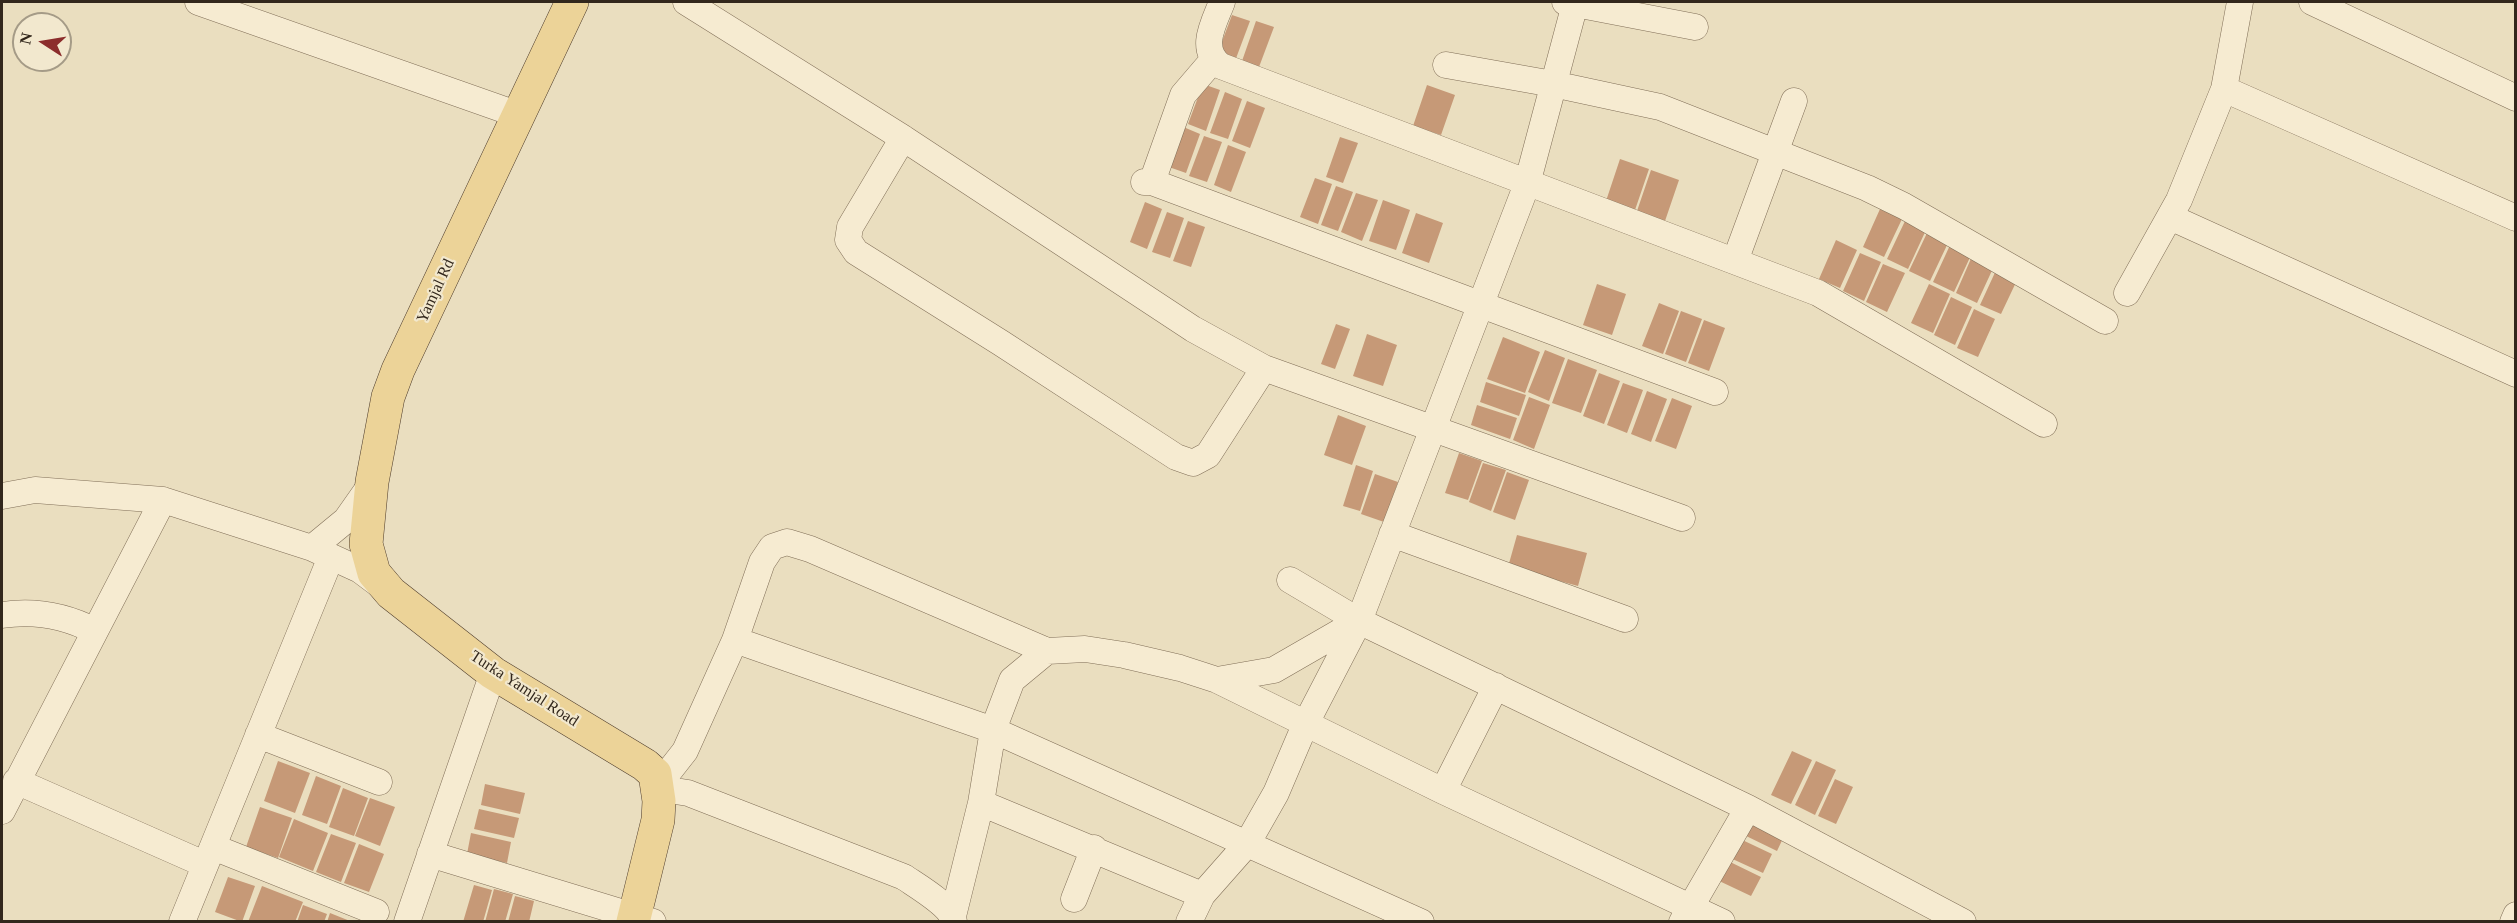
<!DOCTYPE html>
<html>
<head>
<meta charset="utf-8">
<style>
  body { margin:0 }
  #map { position:relative; width:2517px; height:923px; overflow:hidden; background:#eadebf; font-family:Georgia,serif }
  canvas { display:block }
  .frame { position:absolute; inset:0; border:3px solid #32271c; pointer-events:none }
  .north { position:absolute; left:12px; top:12px; width:60px; height:60px; box-sizing:border-box; background:#f2e8ce; border:2px solid #a59b87; border-radius:50%; rotate:282deg; font-size:16px; font-weight:700; line-height:24px; text-align:center; color:#32271c }
  .north::after { content:''; display:block; margin:auto; width:21px; height:27px; background:#8c2d2c; clip-path:polygon(50% 0,100% 100%,50% 72%,0 100%) }
</style>
</head>
<body>
<div id="map">
<canvas width="2517" height="923"></canvas>
<div class="frame"></div>
<div class="north">N</div>
</div>
<script>
const c = document.querySelector('canvas').getContext('2d');
c.lineJoin = 'round';
function fill(path, color) { c.fillStyle = color; c.fill(path, 'evenodd'); }
function strokePath(path, color, width, dash) { c.strokeStyle = color; c.lineWidth = width; c.lineCap = dash ? 'butt' : 'round'; c.setLineDash(dash || []); c.stroke(path); }
function label(font, color, halo, rows, align = 'center') {
  c.font = font + ' Georgia,serif'; c.lineWidth = 4.5; c.setLineDash([]); c.textBaseline = 'middle'; c.strokeStyle = halo; c.fillStyle = color; for (const [text, x, y, turn = 0] of rows) {
    c.save(); c.translate(x, y); c.rotate((+turn || 0) * Math.PI / 180); c.textAlign = isNaN(turn) ? turn : align; if (halo) c.strokeText(text, 0, 0); c.fillText(text, 0, 0); c.restore();
  }
}
fill(new Path2D(`
  M1232 15 1250 21 1235 61 1217 55Z
  M1256 21 1274 27 1259 67 1242 61Z
  M1203 84 1220 90 1206 131 1188 124Z
  M1427 85 1455 95 1441 135 1413 126Z
  M1225 92 1242 99 1228 139 1210 133Z
  M1247 101 1265 108 1250 148 1232 141Z
  M1181 126 1200 134 1186 173 1166 166Z
  M1204 136 1222 142 1207 182 1189 176Z
  M1340 137 1358 143 1343 183 1326 177Z
  M1228 145 1246 152 1231 192 1214 185Z
  M1620 159 1649 169 1635 210 1606 201Z
  M1651 170 1679 180 1665 221 1637 211Z
  M1315 178 1332 184 1318 224 1300 217Z
  M1336 186 1353 192 1338 231 1321 225Z
  M1356 193 1378 200 1362 241 1341 232Z
  M1383 200 1410 210 1396 250 1369 241Z
  M1145 202 1162 209 1147 249 1130 242Z
  M1880 209 1902 219 1884 257 1863 247Z
  M1167 212 1184 218 1170 258 1152 252Z
  M1416 213 1443 223 1429 263 1402 253Z
  M1188 221 1205 227 1191 267 1173 261Z
  M1905 221 1926 230 1908 269 1887 259Z
  M1927 233 1948 243 1930 281 1909 271Z
  M1836 240 1857 250 1840 288 1819 279Z
  M1951 243 1972 253 1954 292 1933 282Z
  M1860 253 1881 262 1864 301 1843 291Z
  M1973 254 1995 264 1977 303 1956 293Z
  M1883 264 1905 273 1887 312 1866 302Z
  M1998 266 2019 276 2001 314 1980 305Z
  M1597 284 1626 294 1612 335 1583 325Z
  M1929 284 1950 294 1933 333 1911 323Z
  M1951 297 1972 307 1955 345 1934 335Z
  M1659 303 1679 311 1663 354 1642 346Z
  M1974 309 1995 319 1978 357 1957 348Z
  M1681 311 1702 319 1686 362 1665 354Z
  M1704 320 1725 328 1709 371 1688 363Z
  M1336 324 1350 329 1335 369 1321 364Z
  M1367 334 1397 345 1383 386 1353 376Z
  M1503 337 1540 352 1525 393 1487 379Z
  M1545 350 1565 358 1549 401 1528 392Z
  M1568 359 1597 370 1581 413 1552 403Z
  M1599 373 1620 381 1604 424 1583 416Z
  M1486 382 1526 395 1519 416 1480 402Z
  M1623 383 1643 390 1627 433 1607 425Z
  M1647 391 1667 399 1651 442 1631 434Z
  M1529 397 1550 405 1534 449 1513 440Z
  M1672 398 1692 406 1676 449 1655 441Z
  M1477 405 1517 418 1510 439 1471 425Z
  M1338 415 1366 426 1352 465 1324 455Z
  M1459 453 1482 461 1468 500 1445 493Z
  M1483 463 1506 470 1491 511 1469 502Z
  M1356 465 1373 471 1360 511 1343 506Z
  M1507 472 1529 480 1515 520 1493 512Z
  M1375 474 1398 482 1384 522 1361 514Z
  M1517 535 1587 553 1578 586 1508 567Z
  M1792 751 1812 760 1791 804 1771 795Z
  M278 761 310 773 295 813 264 801Z
  M1816 761 1836 770 1815 815 1795 805Z
  M316 776 341 786 327 824 302 815Z
  M1835 779 1853 787 1836 824 1818 816Z
  M485 784 525 793 520 814 481 805Z
  M343 788 368 798 354 836 329 827Z
  M370 798 395 807 380 846 355 836Z
  M260 807 292 818 278 858 246 847Z
  M479 809 519 818 514 838 474 829Z
  M1749 814 1786 832 1777 851 1740 833Z
  M294 819 328 833 313 871 279 857Z
  M471 833 511 842 507 863 467 854Z
  M331 834 356 843 341 882 316 872Z
  M1736 837 1772 854 1763 873 1726 856Z
  M359 844 384 854 369 892 344 883Z
  M1724 859 1761 877 1751 896 1715 879Z
  M228 877 255 886 242 922 215 912Z
  M474 885 492 890 483 922H463Z
  M262 886 303 902 295 922H248Z
  M494 889 513 894 505 922H485Z
  M515 896 534 901 529 922H508Z
  M303 905 327 914 324 922H297Z
  M330 913 350 921V922H327Z`), '#c69977');
const minor = new Path2D(`
  M198 2 519 115
  M686 2 903 138 1193 329 1264 368 1682 518
  M1222 2C1214 23 1198 49 1221 66L1818 293 2044 424
  M1565 2 1695 27
  M2312 2 2516 98
  M1446 65 1553 84 1660 107 1867 188 1904 206 2105 321
  M2224 89 2516 218
  M903 138 850 227 848 240 856 252 1001 343 1176 457 1193 463 1208 455 1264 368
  M1144 182H1152L1715 392
  M1152 182 1183 95 1213 60
  M2170 217 2516 374
  M1735 261 1794 101
  M2127 293 2179 200 2224 89 2240 2
  M2 496 35 490 163 500 312 548 360 570 384 588
  M1392 534 1625 619
  M312 548 346 520 372 483
  M1290 580 1359 621 1748 808 1963 922
  M2 615C34 610 66 616 95 631
  M735 640 993 730 1421 922
  M1217 680 1443 791 1722 922
  M258 735 379 782
  M16 781 204 864
  M1443 791 1496 686
  M981 803 1202 895
  M2 811 163 500
  M213 847 376 912
  M430 854 653 922
  M1074 899 1094 848
  M953 916 981 803 993 730 1012 680 1047 651 1085 649 1124 655 1180 668 1217 680 1274 670 1359 621
  M182 922 331 557
  M407 922 493 673
  M954 922C952 906 917 886 904 877L688 793 656 788 685 751 735 640 762 562 772 547 787 542 810 549 1047 651
  M1189 922 1202 895 1247 844 1276 793 1305 725 1359 621 1527 184 1575 4
  M1682 922 1748 808
  M2513 922 2516 915`);
const major = new Path2D(`
  M572 2 398 370 388 397 372 482 366 544 374 573 391 593 493 673 645 765 655 774 659 801 658 820 633 922`);
strokePath(minor, '#816f58', 27);
strokePath(major, '#4f3d2d', 34);
strokePath(minor, '#f6ebd1', 26);
strokePath(major, '#ecd398', 33);
label('16px', '#32271c', '#f2e8ce', [
  ["Yamjal Rd",436,291,-65],
  ["Turka Yamjal Road",524,689,33]
]);
</script>
</body>
</html>
